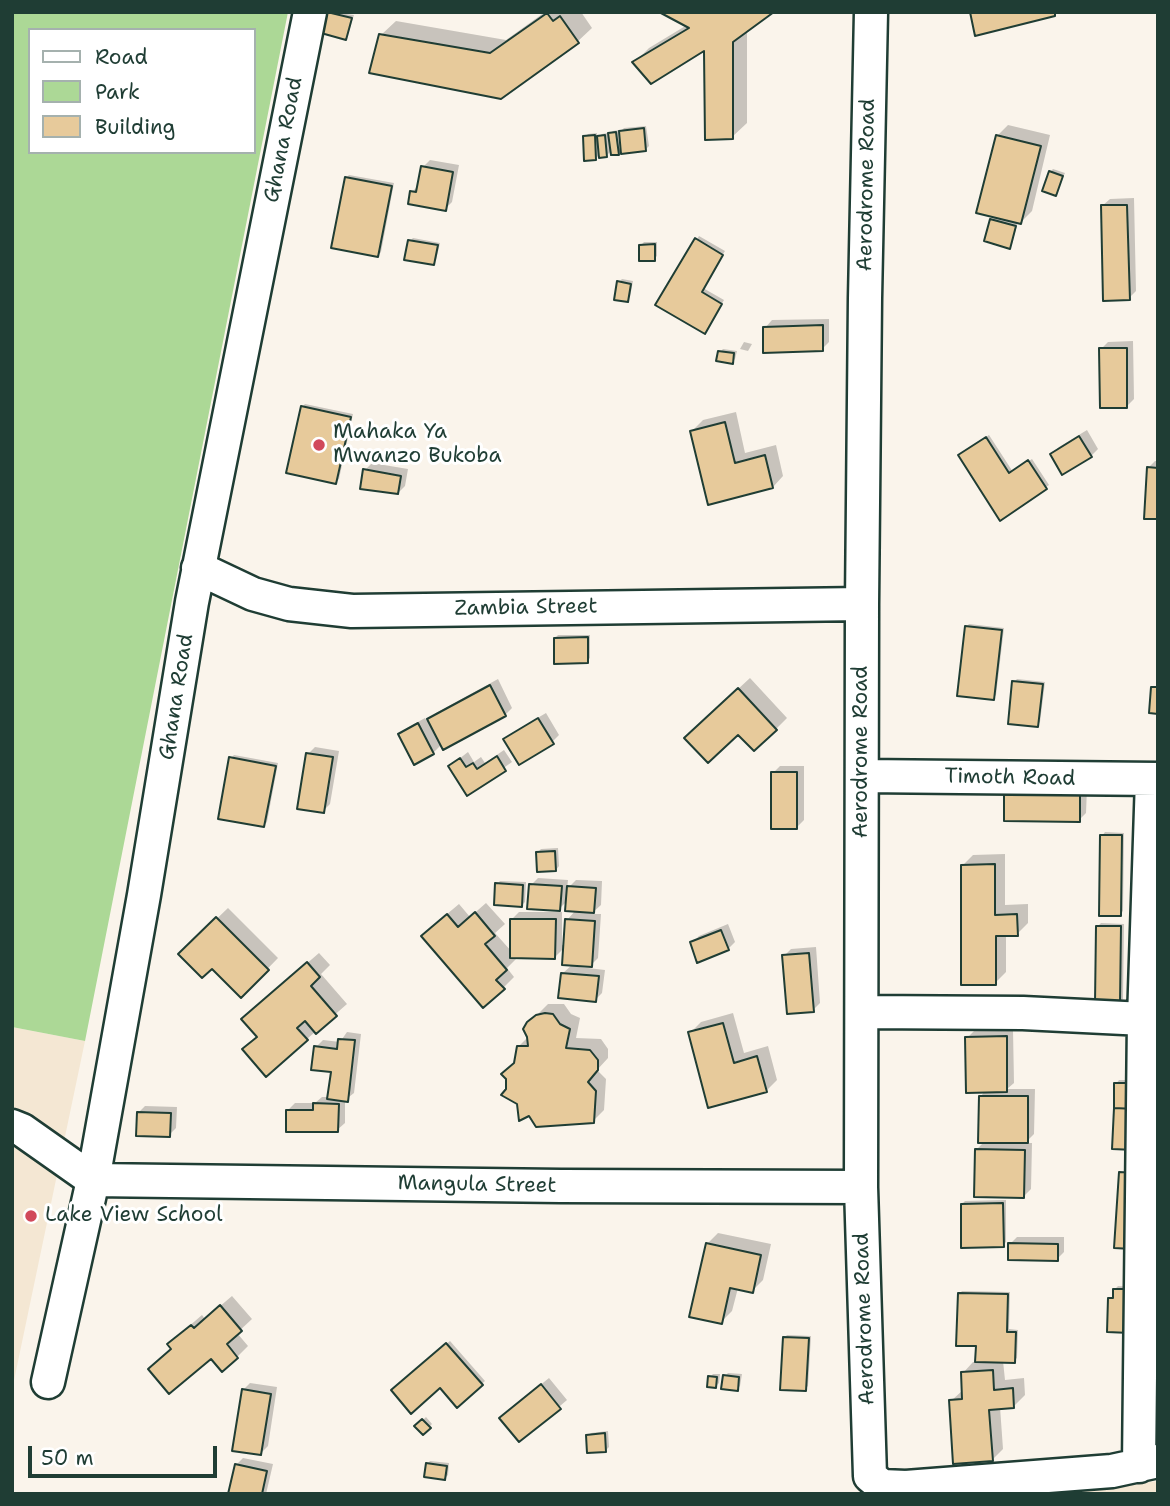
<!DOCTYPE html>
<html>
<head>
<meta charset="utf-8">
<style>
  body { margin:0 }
  #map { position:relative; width:1170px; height:1506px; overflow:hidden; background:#faf4eb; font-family:"Shantell Sans",sans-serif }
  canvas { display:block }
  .frame { position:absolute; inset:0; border:14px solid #1f3d34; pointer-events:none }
  .legend { position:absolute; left:28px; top:28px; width:228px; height:126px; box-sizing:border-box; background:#fff; border:2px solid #a5b1ae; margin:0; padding:9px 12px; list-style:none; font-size:21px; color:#1f3d34 }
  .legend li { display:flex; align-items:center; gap:14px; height:35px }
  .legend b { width:35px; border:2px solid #a5b1ae }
  .scale { position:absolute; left:28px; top:1446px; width:189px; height:32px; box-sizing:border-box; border:4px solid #1f3d34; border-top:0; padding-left:9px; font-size:21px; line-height:24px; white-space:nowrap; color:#1f3d34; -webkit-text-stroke:5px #fff; paint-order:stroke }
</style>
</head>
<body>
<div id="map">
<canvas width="1170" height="1506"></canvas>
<div class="frame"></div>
<ul class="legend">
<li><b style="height:9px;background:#fff"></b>Road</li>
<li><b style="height:19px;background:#acd896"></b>Park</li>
<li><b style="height:19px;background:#e7ca9b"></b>Building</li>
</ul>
<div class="scale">50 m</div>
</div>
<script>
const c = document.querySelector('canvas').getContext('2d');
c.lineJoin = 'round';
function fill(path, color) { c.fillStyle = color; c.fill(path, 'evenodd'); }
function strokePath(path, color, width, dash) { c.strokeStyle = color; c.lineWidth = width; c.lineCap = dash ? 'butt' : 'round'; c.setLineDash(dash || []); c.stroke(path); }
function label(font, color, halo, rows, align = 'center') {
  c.font = font + ' "Shantell Sans",sans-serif'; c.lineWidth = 6; c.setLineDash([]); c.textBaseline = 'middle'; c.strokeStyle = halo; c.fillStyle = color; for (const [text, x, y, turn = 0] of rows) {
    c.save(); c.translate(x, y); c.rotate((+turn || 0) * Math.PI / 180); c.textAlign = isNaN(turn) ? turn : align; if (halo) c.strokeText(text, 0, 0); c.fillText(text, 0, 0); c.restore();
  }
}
fill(new Path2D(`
  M12 1027 85 1041 12 1390Z
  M1158 1481V1494H1039L1112 1487Z`), '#f4e7d3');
fill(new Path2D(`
  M12 12H288L85 1041 12 1027ZM30 30H254V152H30Z`), '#acd896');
fill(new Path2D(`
  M329 12 354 15 348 35 345 38 323 32Z
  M545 12H581L592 28 577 42 500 97 381 35 396 21 506 40Z
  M687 25 747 30V123L732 137 706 47 634 63 649 48Z
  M1008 125 1050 135 1032 211 1021 222 1018 221 1012 244 1009 247 992 220 996 216 997 136Z
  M646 126 649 146 646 149H623L618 153 612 150 607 155 601 153 595 159 585 137 588 134 597 133V138L602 134 607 133 608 136 613 131 619 130V133L624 128Z
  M430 160 459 165 452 202 445 209 412 192 420 184 423 167Z
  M1053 169 1065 173 1055 194 1050 172Z
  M349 175 394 183 381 252 378 256 346 178Z
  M1134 198 1136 291 1129 298 1102 206 1110 199Z
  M699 236 725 251 703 288 724 300 708 329 658 305Z
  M413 238 440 243 436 260 433 263 410 241Z
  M644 242H657V256L654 259 641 245Z
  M622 279 633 281 630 297 627 300 619 282Z
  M829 319V342L822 349 765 328 772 320Z
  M1133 341 1134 399 1127 406 1101 349 1108 342Z
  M744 342 752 344 748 351 740 349Z
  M723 349 737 351 735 359 732 362 720 352Z
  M305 404 353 414 339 479 336 482 302 407Z
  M736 412 745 453 776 445 783 476 773 487 710 503 692 431 703 420Z
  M1087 430 1098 449 1091 456 1052 454 1059 447Z
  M989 435 1013 472 1032 459 1049 485 1001 518 963 452Z
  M1155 461H1158V517L1148 468Z
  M372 463 408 469 405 486 398 493 365 470Z
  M969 624 1004 628 996 695 993 698 966 627Z
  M558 635H590V658L587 661 555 638Z
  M750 678 787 718 776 729 754 749 739 732 697 727Z
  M498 679 512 708 505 715 444 748 442 744 433 753 414 763 400 735 407 728 425 718 427 721 436 713Z
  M1017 679 1045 682 1040 722 1037 725 1014 682Z
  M546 713 559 735 552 742 505 740 512 733Z
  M315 747 339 751 330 804 323 811 308 754Z
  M504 750 512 762 468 793 450 766 468 752 474 762 481 757 485 763Z
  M234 755 278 763 267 822 264 825 231 758Z
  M780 766H804V820L797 827 773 773Z
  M1013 788H1087L1086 813 1079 820 1006 795Z
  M1105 832 1124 833 1123 911 1120 914 1102 836Z
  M558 848 559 866 556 870 538 852 541 849Z
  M1005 854V905L1028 904V923L1017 934H1006V972L995 983 962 866 973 855Z
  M538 878 568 880 567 889 576 880 602 881 601 905 591 914H601L598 958 591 965 579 964V967L605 970 602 993 595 1000 563 973 573 964 565 947 555 957H518L507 968 514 977 503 988 434 925 459 904 470 917 486 903 505 924 495 933 512 952V919L519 912H562V945H565L567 920 576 910 568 900 559 909 531 885Z
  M500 881 526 882 525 902 522 905 497 884Z
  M228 908 278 958 241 996 212 966 180 954Z
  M1101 923 1124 924 1123 999 1120 1002 1098 926Z
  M728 924 735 942 728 949 692 943 699 936Z
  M816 947 820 1003 813 1010 784 956 791 949Z
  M319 953 330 965 321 974 347 1004 307 1039 258 1036 254 1009Z
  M548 1004H564L571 1014 580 1018 576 1038 601 1039 608 1049V1058L597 1070 606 1079 604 1110 593 1121 519 1103 507 1089 518 1047 529 1036V1023Z
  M733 1013 744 1053 768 1046 777 1080 766 1091 690 1033 701 1022Z
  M1013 1030 1014 1083 1007 1089H1035L1034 1134 1025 1143H1032L1031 1189 1024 1196 976 1150 985 1141 981 1096 986 1090 967 1038 974 1031Z
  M347 1032 361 1034 354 1093 345 1100V1123L337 1130 288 1110 295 1103H315L322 1097H330L333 1070 316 1047 323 1040 340 1042Z
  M1119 1080H1137V1145L1116 1084Z
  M145 1106 177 1107 176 1128 169 1135 138 1113Z
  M1006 1200V1242L1003 1245 962 1204 965 1201Z
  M718 1233 771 1244 763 1280 752 1291 738 1288 732 1311 721 1322 707 1244Z
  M1017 1237H1064V1252L1057 1259 1010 1244Z
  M1118 1286 1134 1287 1132 1328 1110 1299 1115 1296V1289Z
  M962 1291 1010 1292 1009 1329 1018 1330 1017 1358 1014 1361H1003L1005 1380 1024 1378 1025 1395 1014 1406 1000 1407 1003 1449 992 1460 951 1401 963 1390V1373L973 1362H977L978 1344 959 1294Z
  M232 1296 252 1319 237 1333 248 1346 237 1357 222 1370 211 1356 173 1348 180 1334 202 1315 205 1319Z
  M787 1335 811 1336 808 1386 805 1389 784 1338Z
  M450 1341 485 1381 457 1405 440 1386 393 1390Z
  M728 1373 742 1374 740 1386 737 1389 725 1376Z
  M713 1374H720L719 1383 716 1386 710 1377Z
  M549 1378 567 1400 520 1440 508 1411Z
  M250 1383 277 1387 268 1446 261 1453 243 1390Z
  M426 1417 432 1424 423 1433 417 1426Z
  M608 1431 609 1447 606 1450 588 1436 591 1433Z
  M243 1458 273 1464 266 1494H230L236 1465Z
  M430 1461 449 1463 448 1475 445 1478 427 1464Z`), '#0003');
const building = new Path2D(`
  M327 12 352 18 346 40 321 33Z
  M659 12H774L733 42V139L705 140 704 51 651 84 632 62 689 28Z
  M970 12H1055V16L975 36Z
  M547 13 553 21 560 16 579 43 501 99 369 73 379 34 490 53Z
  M644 128 646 151 621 154 619 131Z
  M616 132 619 155H611L608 133Z
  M595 135 596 160 584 161 583 136Z
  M605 135 607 157 599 158 597 136Z
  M996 135 1041 146 1021 224 976 213Z
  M421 166 453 172 446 211 408 204 410 191 416 192Z
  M1049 171 1063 176 1056 196 1042 191Z
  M345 177 392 186 378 257 331 248Z
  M1101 205H1127L1130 300 1103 301Z
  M990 219 1016 226 1010 249 984 241Z
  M695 238 723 255 702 292 722 304 705 334 655 305Z
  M408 240 438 245 434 265 404 260Z
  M655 244V261H639V245Z
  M617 281 631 284 628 302 614 300Z
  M823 325V351L763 353V327Z
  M1099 348H1127V408H1100Z
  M718 351 734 353 733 364 716 361Z
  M301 406 351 417 336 484 286 473Z
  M725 422 735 463 765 455 773 488 708 505 690 431Z
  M1079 436 1092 457 1062 475 1050 454Z
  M986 437 1009 473 1028 460 1047 489 1000 521 958 455Z
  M1147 467 1158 468V519H1144Z
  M363 469 401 476 398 494 360 489Z
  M965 626 1002 630 994 700 957 696Z
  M588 637V663L554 664V638Z
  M1012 681 1043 684 1038 727 1008 724Z
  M490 685 506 716 443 750 427 719Z
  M1151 687H1158V714L1149 713Z
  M738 688 777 730 754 751 738 735 708 763 684 738Z
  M538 718 554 744 519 765 503 739Z
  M418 723 434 754 414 765 398 734Z
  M306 753 333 757 324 813 297 809Z
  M497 756 506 771 467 796 448 766 460 758 466 767 473 763 477 769Z
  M229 757 276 766 264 827 218 819Z
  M771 772H797V829H771Z
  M1004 794 1080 795V822L1004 821Z
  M1100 835H1122L1121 916H1099Z
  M555 851 556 871 537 872 536 852Z
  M995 864V915L1017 914 1018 936H996V985H961V865Z
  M495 883 523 885 522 907 494 905Z
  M529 884 562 886 560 911 527 909Z
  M567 886 596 888 594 913 565 911Z
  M475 912 495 936 485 944 507 970 496 980 505 989 483 1008 421 936 447 914 458 927Z
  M216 917 269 970 241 998 212 969 202 978 178 954Z
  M510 919H556L555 959 510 958Z
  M565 919 595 921 592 967 562 965Z
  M1096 926H1121L1120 1004 1095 1003Z
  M721 930 729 950 697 963 690 942Z
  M809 953 814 1012 787 1014 782 955Z
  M307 962 320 977 311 986 337 1016 316 1034 305 1021 297 1028 308 1040 266 1077 242 1049 257 1037 241 1019Z
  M561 973 599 976 596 1002 558 998Z
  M545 1013 553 1014 560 1024 570 1029 566 1048 590 1050 598 1060V1070L588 1082 596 1091 594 1123 536 1127 529 1116 519 1121 517 1104 501 1095 506 1089V1079L501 1074 514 1063 517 1046H528L527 1037 523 1029 527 1022 536 1015Z
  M723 1023 734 1063 757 1056 767 1092 708 1108 688 1032Z
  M1007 1036V1092L966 1093 965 1037Z
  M338 1039 355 1040 348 1102 327 1099 331 1072 311 1070 314 1046 337 1049Z
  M1114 1083H1135L1136 1109 1114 1108Z
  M979 1096H1028V1143H978Z
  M313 1103 339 1104 338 1132H286V1110H313Z
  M1114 1108 1136 1109 1135 1150 1112 1149Z
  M137 1112 171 1113 170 1137 136 1136Z
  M975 1149 1025 1150 1024 1198 974 1197Z
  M1119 1172 1137 1173 1132 1249 1114 1248Z
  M1003 1203 1004 1247 961 1248V1204Z
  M706 1243 761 1255 753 1293 730 1288 722 1324 689 1317Z
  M1008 1243 1058 1244V1261L1008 1260Z
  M1113 1289H1132L1130 1333 1107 1332 1108 1298H1113Z
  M958 1293 1008 1294 1007 1332H1016L1015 1363 975 1362 976 1346H956Z
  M220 1305 242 1331 227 1344 238 1358 222 1372 211 1359 169 1394 148 1369 171 1349 167 1344 191 1325 194 1328Z
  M783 1337 809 1338 806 1391 780 1390Z
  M446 1343 483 1385 457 1408 440 1388 411 1414 391 1390Z
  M993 1370 994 1390 1013 1388 1014 1408 989 1410 993 1461 953 1464 949 1400 962 1399 961 1372Z
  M723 1375 739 1377 738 1391 721 1389Z
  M708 1376 717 1377 716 1388 707 1387Z
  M541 1384 561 1409 519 1442 499 1418Z
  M242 1389 271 1394 261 1455 232 1451Z
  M422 1419 431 1428 423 1435 414 1426Z
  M605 1433 606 1452 587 1453 586 1435Z
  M426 1463 447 1466 445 1480 424 1477Z
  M235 1464 267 1471 262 1494H228Z`);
fill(building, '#e7ca9b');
strokePath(building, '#1f3d34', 2);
const minor = new Path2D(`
  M871 12 865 298 862 604 861 1187 870 1476 882 1486
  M198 568 253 594 289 604 352 611 862 604
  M863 776 1158 779
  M862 1012 1023 1013 1144 1019
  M12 1126 22 1130 93 1180 561 1186 861 1187
  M48 1382 93 1180 144 895 192 602 310 12
  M1139 1466 1144 1019 1152 779
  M882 1486 906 1487 1112 1471 1158 1461`);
strokePath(minor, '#1f3d34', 37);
strokePath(minor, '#fff', 32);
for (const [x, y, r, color] of [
  [319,445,7,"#d1495b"],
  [31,1216,7,"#d1495b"]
]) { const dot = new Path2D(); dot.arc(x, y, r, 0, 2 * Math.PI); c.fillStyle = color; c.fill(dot); strokePath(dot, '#fff', 2.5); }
label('21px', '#1f3d34', '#fff', [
  ["Ghana Road",284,140,-79],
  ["Aerodrome Road",867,185,-89],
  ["Zambia Street",526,608,-1],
  ["Ghana Road",177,697,-81],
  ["Aerodrome Road",862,752,-90],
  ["Timoth Road",1010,778,1],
  ["Mangula Street",477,1185,1],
  ["Aerodrome Road",865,1319,-92]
]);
label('21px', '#1f3d34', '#fff', [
  ["Mahaka Ya",333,433],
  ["Mwanzo Bukoba",333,457],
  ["Lake View School",45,1216]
], 'left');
</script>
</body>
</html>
